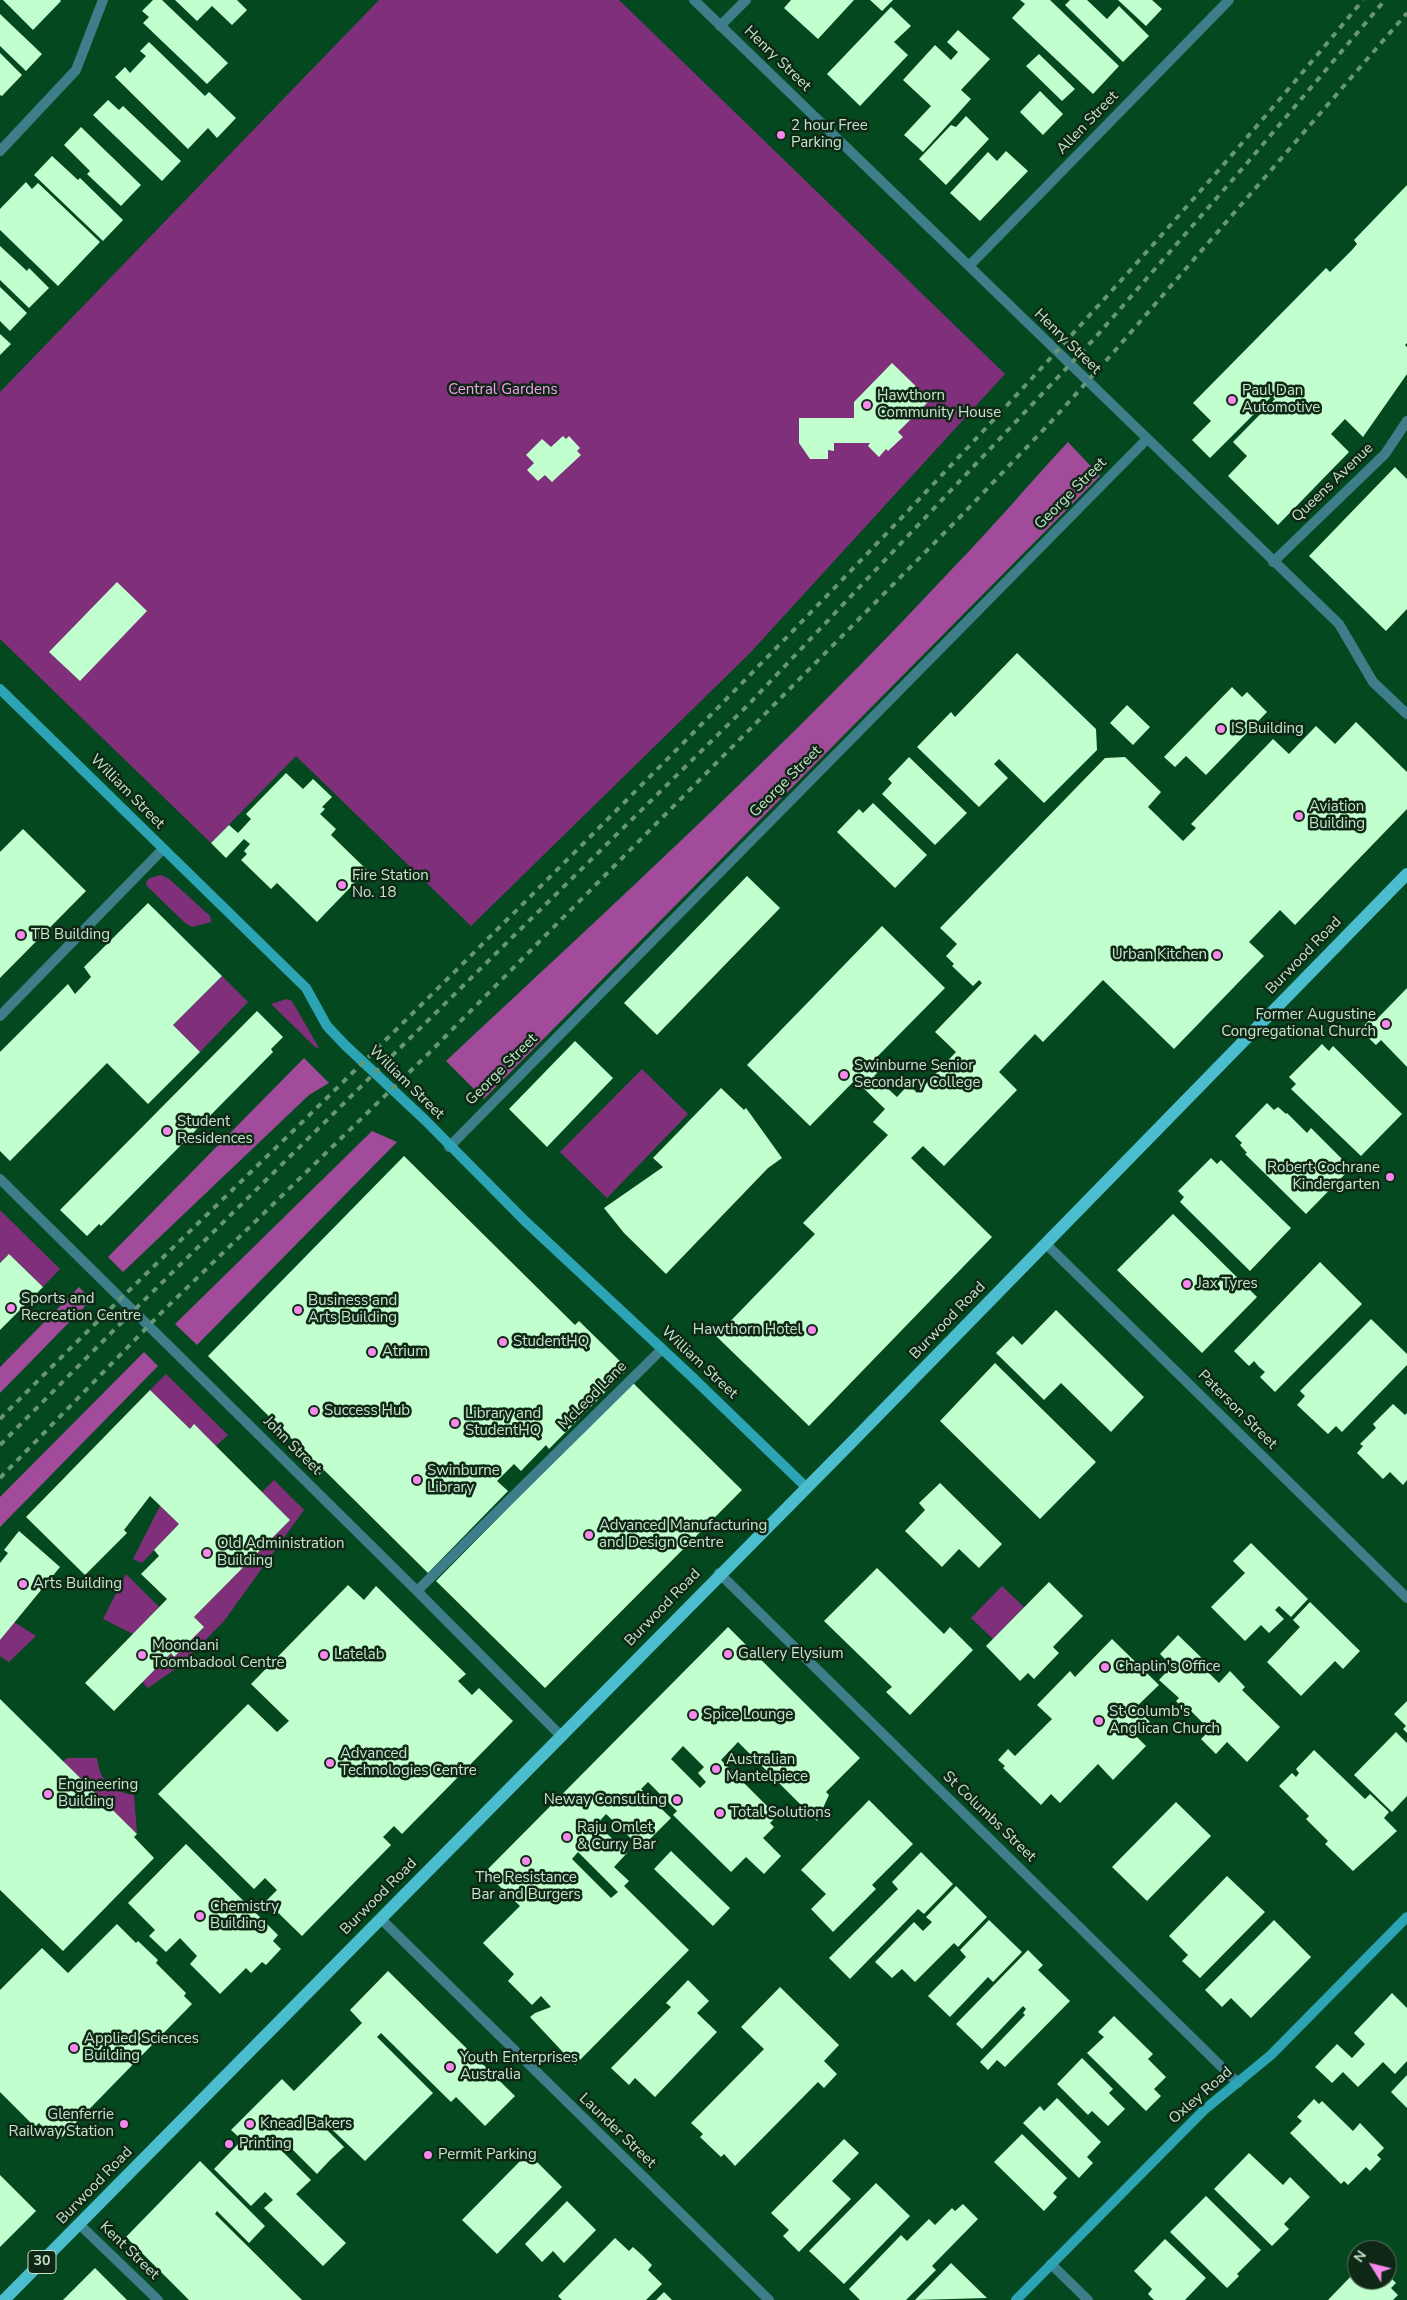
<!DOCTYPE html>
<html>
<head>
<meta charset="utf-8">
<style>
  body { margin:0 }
  #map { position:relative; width:1407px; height:2300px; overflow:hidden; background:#04481f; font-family:"Nunito Sans",sans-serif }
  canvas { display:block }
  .north { position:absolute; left:1347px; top:2240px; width:50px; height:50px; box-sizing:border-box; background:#0f2816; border:1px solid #58735f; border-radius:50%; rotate:306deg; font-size:14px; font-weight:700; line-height:20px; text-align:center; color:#c6e4cc }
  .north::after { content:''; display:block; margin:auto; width:18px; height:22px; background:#f788ec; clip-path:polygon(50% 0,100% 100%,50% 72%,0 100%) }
</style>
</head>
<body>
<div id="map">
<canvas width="1407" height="2300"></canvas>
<div class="north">N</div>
</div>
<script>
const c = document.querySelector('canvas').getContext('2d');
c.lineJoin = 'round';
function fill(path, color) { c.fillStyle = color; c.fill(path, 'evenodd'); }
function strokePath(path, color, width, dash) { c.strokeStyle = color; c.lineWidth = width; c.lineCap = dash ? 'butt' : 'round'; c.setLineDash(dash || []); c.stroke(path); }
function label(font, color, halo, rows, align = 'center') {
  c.font = font + ' "Nunito Sans",sans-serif'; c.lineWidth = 5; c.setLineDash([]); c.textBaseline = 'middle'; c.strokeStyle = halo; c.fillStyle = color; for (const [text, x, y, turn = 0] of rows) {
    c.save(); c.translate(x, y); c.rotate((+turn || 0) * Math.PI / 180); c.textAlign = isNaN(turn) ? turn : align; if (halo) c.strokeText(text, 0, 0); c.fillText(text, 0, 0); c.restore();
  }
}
fill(new Path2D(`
  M379 0H619L1005 374 750 653 471 926 296 756 211 843 0 639V392Z
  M161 875 168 878 210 916 211 922 192 927 184 922 147 886 146 882 150 878Z
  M222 976 248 1002 200 1052 173 1025Z
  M287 999 292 1001 319 1048 315 1047 271 1004Z
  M642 1069 688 1114 607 1198 560 1152Z
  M0 1210 60 1269 43 1287 9 1254 0 1263Z
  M166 1374 228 1435 216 1446 194 1425 190 1429 150 1390Z
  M274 1480 304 1510 224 1621 181 1665 148 1688 142 1682 171 1653 174 1657 203 1627 194 1617 290 1520 262 1492Z
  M160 1506 179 1524 142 1563 133 1559Z
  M126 1574 159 1607 133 1634 103 1619Z
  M1002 1586 1024 1607 993 1639 971 1618Z
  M14 1622 36 1636 9 1662 0 1656V1640Z
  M67 1758H97C99 1780 112 1792 134 1795L137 1834 63 1762Z`), '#80307a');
fill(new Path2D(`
  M1068 442 1100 476 484 1099 446 1061C618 900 792 741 952 569 992 528 1029 484 1068 442Z
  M304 1058 329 1083 309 1095 123 1272 108 1257Z
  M372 1131 397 1142 197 1345 175 1324Z
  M79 1287 91 1300 0 1393V1367Z
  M144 1352 158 1366 0 1527V1497Z`), '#a24b9b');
fill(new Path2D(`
  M3 0H60L61 1 33 30Z
  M153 0H162L228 63 207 84 143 23 149 17 142 11Z
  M175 0H237L247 10 232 25 212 6 197 21Z
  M791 0H854L818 39 784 8Z
  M870 0H893L882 11Z
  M1020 0H1050L1119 66 1093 94 1012 18 1025 4Z
  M1070 0H1087L1107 19 1119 6 1149 36 1123 62 1065 5Z
  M1118 0H1152L1162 9 1146 26Z
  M891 7 911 26 894 42 908 55 860 106 827 74Z
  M0 14 42 54 26 71 0 46Z
  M958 30 990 59 961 90 971 99 923 152 904 135 931 106 903 80 935 45 951 60 958 52 947 42Z
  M149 42 205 96 209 92 236 118 217 138 208 128 188 149 115 77 125 67 130 73 146 56 140 51Z
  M0 53 22 75 2 96 0 95Z
  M1039 54 1075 89 1062 101 1026 66Z
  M1040 91 1063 114 1043 135 1020 112Z
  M108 100 119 110 123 106 181 161 162 181 93 115Z
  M966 116 989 139 946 185 919 159 951 125 956 127Z
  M81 127 141 185 121 206 87 174 90 171 64 145Z
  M1006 151 1028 171 980 221 950 193 988 152 997 161Z
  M52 156 78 180 80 178 123 220 103 241 34 175Z
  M26 182 32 189 38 183 100 242 58 286 0 230V209Z
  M1407 185V343L1405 345 1407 347V374L1363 437 1345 419 1331 434 1349 452 1278 525 1228 476 1247 456 1233 442 1275 399 1272 396 1210 458 1192 440 1211 421 1193 403 1326 268 1330 272 1352 250 1357 244 1354 240Z
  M0 246 27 271 29 268 49 288 29 308 0 280Z
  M0 287 27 313 10 331 0 321Z
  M0 334 11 344 0 355Z
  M892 363 930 400 898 432 903 437 888 451 886 449 879 457 868 446 870 443H834V451L828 450V459H810L799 443V418H854V402Z
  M563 436 566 439 569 436 580 448 577 451 581 455 552 482 545 475 538 481 527 470 534 463 526 455 542 439 551 447Z
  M1395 467 1407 479V609L1386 631 1309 556Z
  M117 582 147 611 80 681 49 652Z
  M1017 653 1096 729 1097 750 1044 803 999 759 994 764 1008 778 979 807 917 747 951 712 955 717Z
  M1232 687 1242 697 1247 692 1267 712 1206 775 1186 756 1175 767 1164 757Z
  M1127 705 1150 727 1133 745 1110 723Z
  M1356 722 1407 772V809L1295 925 1280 910 1249 942 1264 956 1174 1049 1103 980 1043 1042 1035 1034 999 1072 1017 1090 944 1166 923 1146 911 1158 992 1237 809 1426 716 1336 815 1234 803 1223 888 1135 873 1122 885 1109 855 1080 810 1126 747 1065 882 926 945 988 874 1060 882 1068 874 1076 897 1097 909 1084 917 1093 956 1052 935 1032 982 983 979 980 973 986 952 966 954 964 946 956 957 944 940 928 1105 758 1125 757 1161 792 1148 807 1183 841 1196 828 1191 824 1273 739 1289 754 1316 726 1335 744Z
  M909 757 967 813 935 845 882 794 892 783 888 779Z
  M286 773 303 789 313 779 332 797 322 807 325 809 320 814 336 829 331 835 367 870 317 922 277 883 271 889 241 860 247 854 244 851 250 844 244 839 226 858 211 843 229 825 238 833 251 819 246 814Z
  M873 803 927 855 895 888 837 832 859 809 863 813Z
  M23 829 86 891 0 978V852Z
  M747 876 780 908 657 1035 624 1003Z
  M148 903 222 976 173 1025 200 1052 148 1104 107 1063 10 1161 0 1151V1052L68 984 75 994 91 977 84 967Z
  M1407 988V1067L1381 1040 1376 1045 1360 1030 1373 1016 1377 1019Z
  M257 1011 283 1037 271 1049 273 1052 101 1226 99 1224 87 1236 60 1210Z
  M575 1041 613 1078 547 1147 509 1109Z
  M1322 1044 1329 1051 1333 1046 1402 1114 1361 1156 1291 1089 1296 1084 1289 1077Z
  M721 1088 744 1110 746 1108 782 1158 768 1168 666 1274 624 1233 604 1208 663 1167 653 1158Z
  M1267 1103 1274 1110 1278 1107 1286 1114 1287 1113 1307 1133 1311 1128 1351 1168 1306 1214 1245 1154 1247 1153 1240 1145 1242 1143 1235 1136Z
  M404 1156 575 1325 579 1321 628 1369 549 1449 546 1445 521 1471 514 1464 497 1481 508 1491 428 1573 324 1470 319 1475 307 1454 208 1356Z
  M1211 1158 1217 1164 1221 1160 1291 1228 1250 1271 1180 1202 1184 1197 1178 1191Z
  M1173 1214 1257 1297 1202 1353 1117 1270Z
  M9 1254 43 1287 0 1330V1263Z
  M1320 1262 1362 1304 1275 1392 1260 1377 1265 1372 1259 1367 1254 1361 1249 1366 1234 1351Z
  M1056 1310 1144 1397 1111 1432 1061 1383 1044 1400 996 1353 1013 1336 1022 1345Z
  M1371 1319 1407 1354V1365L1342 1432 1336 1426 1328 1434 1297 1405 1305 1396 1300 1391Z
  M995 1363 1096 1462 1040 1519 940 1421Z
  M632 1382 742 1490 545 1688 436 1581Z
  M150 1390 190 1429 194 1424 290 1520 194 1617 204 1627 174 1657 171 1653 114 1711 85 1683 167 1599 141 1574 159 1556 154 1550 179 1524 150 1496 124 1530 127 1533 85 1575 26 1517Z
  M1393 1404 1405 1415 1407 1413V1480L1403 1485 1390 1472 1383 1479 1357 1453 1363 1446 1360 1444 1376 1428 1373 1424Z
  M940 1483 1002 1544 979 1568 959 1549 942 1567 905 1531 925 1510 919 1503Z
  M19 1531 60 1567 0 1640V1563L8 1553 4 1550Z
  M1251 1543 1308 1599 1291 1617 1279 1606 1275 1610 1284 1619 1269 1633 1261 1625 1245 1641 1211 1607 1245 1573 1233 1561Z
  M877 1568 944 1634 950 1627 973 1650 910 1715 886 1692 892 1687 824 1621Z
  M1049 1582 1083 1616 1053 1647 1059 1653 1034 1679 1028 1673 1020 1681 986 1646Z
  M348 1585 364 1600 376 1586 466 1674 458 1681 472 1695 479 1688 513 1721 402 1834 394 1826 383 1837 391 1845 302 1936 266 1901 277 1890 265 1878 254 1889 158 1794 248 1704 277 1732 289 1721 251 1684Z
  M1310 1602 1360 1651 1343 1669 1335 1661 1301 1696 1267 1662 1300 1627 1293 1620Z
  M728 1627 860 1758 826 1792 829 1795 817 1821 738 1742 721 1760 777 1816 770 1823 774 1827 763 1838 781 1856 764 1874 746 1857 731 1872 673 1815 677 1811 648 1782 641 1789 671 1818 641 1848 606 1814 597 1824 627 1853 614 1867 629 1881 624 1886 689 1950 575 2065 530 2017 535 2013 551 2007 541 1996 532 2005 508 1981 514 1974 483 1943 520 1906 485 1872ZM683 1746 704 1767 698 1773 706 1782 700 1788 671 1759ZM578 1852 618 1892 611 1898 572 1859Z
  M1178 1635 1208 1664 1204 1668 1219 1683 1230 1671 1245 1687 1242 1690 1280 1727 1247 1762 1227 1742 1216 1754 1201 1739 1210 1730 1191 1711 1188 1713 1176 1701 1179 1698 1159 1680 1172 1666 1160 1654Z
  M1112 1639 1159 1685 1135 1708 1150 1722 1136 1736 1146 1746 1113 1780 1098 1764 1060 1803 1051 1794 1041 1805 1003 1768 1005 1766 998 1760 1008 1749 1015 1756 1052 1719 1037 1705 1070 1671 1075 1677Z
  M0 1699 137 1834 134 1837 154 1858 63 1951 0 1890Z
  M1407 1701V1733L1403 1729 1406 1726 1394 1714Z
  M1396 1732 1407 1743V1796L1392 1812 1354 1775Z
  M1314 1750 1365 1799 1370 1794 1389 1812 1384 1818 1397 1831 1353 1871 1325 1844 1328 1841 1306 1819 1309 1816 1279 1786 1292 1773 1296 1777 1299 1773 1296 1769Z
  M869 1800 913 1844 872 1885 876 1889 833 1932 811 1909 826 1894 801 1870Z
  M1176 1802 1211 1836 1147 1901 1112 1867Z
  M186 1844 278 1935 273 1941 281 1949 266 1965 262 1962 251 1973 246 1968 220 1994 190 1964 197 1956 180 1938 166 1952 149 1936 155 1930 128 1903Z
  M671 1851 730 1908 713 1926 654 1869Z
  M921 1852 953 1884 924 1914 918 1909 850 1979 829 1958 898 1889 892 1882Z
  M1227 1876 1265 1912 1200 1978 1182 1961 1188 1955 1169 1936Z
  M956 1886 987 1917 958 1947 954 1943 915 1982 902 1969 892 1978 875 1962 914 1922 923 1931 932 1922 926 1917Z
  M989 1920 1022 1952 993 1982 988 1977 950 2017 928 1996 966 1957 960 1950Z
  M1274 1920 1311 1957 1251 2018 1231 1998 1222 2007 1205 1990Z
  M117 1924 136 1943 138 1941 158 1960 156 1963 186 1993 184 1996 192 2004 62 2137 53 2128 49 2133 39 2123 35 2127 0 2092V1990L42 1948 68 1973Z
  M1028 1950 1043 1965 1038 1970 1070 2001 1005 2067 997 2060 988 2070 980 2062 1025 2015 1023 2013 1026 2009 1023 2006 982 2049 956 2024Z
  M388 1971 515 2096 485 2126 456 2097 451 2102 381 2033 377 2037 433 2093 365 2161 318 2116 316 2119 344 2147 330 2160 317 2174 289 2146 283 2152 311 2180 296 2194 346 2243 323 2266 264 2208 273 2200 265 2192 251 2206 214 2169 242 2140 231 2130 282 2079 294 2091 362 2023 350 2010Z
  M688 1980 709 2001 697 2013 717 2032 655 2097 635 2078 629 2085 611 2068 671 2007 666 2003Z
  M780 1987 839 2045 824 2061 837 2074 824 2088 818 2082 735 2166 724 2154 721 2157 700 2137 703 2134 691 2123 764 2049 741 2027Z
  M1392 1993 1407 2008V2061L1395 2074 1383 2062 1358 2087 1343 2072 1332 2083 1315 2067 1337 2044 1352 2058 1365 2044 1354 2033Z
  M1114 2016 1153 2054 1148 2059 1166 2077 1154 2089 1161 2096 1146 2111 1087 2053 1104 2037 1098 2032Z
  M1082 2058 1113 2089 1109 2093 1125 2109 1108 2126 1092 2111 1088 2115 1057 2084Z
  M1407 2075V2108L1391 2092Z
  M1057 2098 1101 2142 1087 2157 1093 2163 1079 2178 1023 2123 1040 2106 1044 2111Z
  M1314 2099 1319 2104 1322 2101 1353 2131 1360 2123 1384 2148 1377 2155 1381 2159 1370 2171 1366 2167 1348 2185 1344 2181 1341 2184 1290 2133 1302 2121 1297 2117Z
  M1022 2134 1067 2178 1053 2193 1057 2197 1044 2211 994 2162Z
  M844 2139 859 2153 832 2181 851 2199 799 2252 783 2236 789 2230 771 2213Z
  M528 2153 562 2187 497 2254 462 2220Z
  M1249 2153 1283 2185 1290 2177 1310 2197 1284 2224 1289 2229 1272 2246 1214 2189Z
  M200 2161 265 2226 249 2243 217 2211 215 2214 302 2300H189L126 2237Z
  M0 2175 36 2211 0 2247Z
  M876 2183 910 2216 844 2284 809 2251Z
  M1206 2196 1261 2250 1237 2274 1239 2276 1227 2288 1170 2232Z
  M567 2201 596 2230 564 2263 553 2251 542 2262 525 2244Z
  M963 2204 978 2219 932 2266 936 2270 906 2300H860L849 2289 901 2235 907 2241 929 2219 935 2225 952 2208 955 2211Z
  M615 2238 629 2251 633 2247 643 2256 652 2265 648 2270 662 2284 646 2300H562L558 2296Z
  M1165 2239 1206 2278 1185 2300H1154L1148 2294 1152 2289 1134 2271Z
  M951 2263 987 2298 915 2300Z
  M1387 2265 1394 2271 1389 2276 1396 2283 1391 2288 1398 2295 1393 2300H1328L1357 2270V2280H1387Z
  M95 2268 127 2300H63Z
  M664 2292 672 2300H656Z`), '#c1ffce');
strokePath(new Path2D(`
  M694 0 1339 624 1373 682 1407 714
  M720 26 746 0
  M0 151 76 70 103 0
  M969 266 1229 0
  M1273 562 1385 454 1407 421
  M0 1016 163 849
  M449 1147 1146 440
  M0 1179 417 1591 561 1736
  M1046 1244 1407 1598
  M719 1573 1238 2083
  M417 1591 662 1349
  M381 1919 769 2300
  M80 2225 158 2300
  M1051 2264 1088 2300`), '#3d7e8a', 10);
strokePath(new Path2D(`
  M0 689 306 988 327 1026 345 1045 425 1120 525 1221 690 1375 806 1487
  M1016 2300 1204 2110 1271 2055 1407 1917`), '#2da3b6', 10);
strokePath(new Path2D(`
  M4 2300 848 1446 1407 874`), '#4cbccf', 12);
strokePath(new Path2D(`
  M0 1419C111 1306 226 1197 339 1086 693 737 1046 384 1363 0
  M0 1445 118 1326 749 704 1094 339 1248 162 1385 0
  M0 1478 163 1311 429 1053 961 516 1049 424 1112 354 1407 13`), '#669676', 4, [6, 6]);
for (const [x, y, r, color] of [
  [781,135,5,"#f788ec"],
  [1232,400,5,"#f788ec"],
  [867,405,5,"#f788ec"],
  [1221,729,5,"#f788ec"],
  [1299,816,5,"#f788ec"],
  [342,885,5,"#f788ec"],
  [21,935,5,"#f788ec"],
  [1217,955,5,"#f788ec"],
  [1386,1024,5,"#f788ec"],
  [844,1075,5,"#f788ec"],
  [167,1131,5,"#f788ec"],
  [1390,1177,5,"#f788ec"],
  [1187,1284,5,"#f788ec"],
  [11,1308,5,"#f788ec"],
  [298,1310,5,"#f788ec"],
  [812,1330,5,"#f788ec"],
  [503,1342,5,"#f788ec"],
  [372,1352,5,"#f788ec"],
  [314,1411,5,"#f788ec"],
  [455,1423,5,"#f788ec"],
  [417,1480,5,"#f788ec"],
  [589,1535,5,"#f788ec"],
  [207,1553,5,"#f788ec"],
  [23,1584,5,"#f788ec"],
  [728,1654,5,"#f788ec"],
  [142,1655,5,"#f788ec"],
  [324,1655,5,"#f788ec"],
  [1105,1667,5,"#f788ec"],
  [693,1715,5,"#f788ec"],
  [1099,1721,5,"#f788ec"],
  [330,1763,5,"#f788ec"],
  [716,1769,5,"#f788ec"],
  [48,1794,5,"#f788ec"],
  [677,1800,5,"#f788ec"],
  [720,1813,5,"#f788ec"],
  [567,1837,5,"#f788ec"],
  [526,1861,5,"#f788ec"],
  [200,1916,5,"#f788ec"],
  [74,2048,5,"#f788ec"],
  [450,2067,5,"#f788ec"],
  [124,2124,5,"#f788ec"],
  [250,2124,5,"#f788ec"],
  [229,2144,5,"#f788ec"],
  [428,2155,5,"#f788ec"]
]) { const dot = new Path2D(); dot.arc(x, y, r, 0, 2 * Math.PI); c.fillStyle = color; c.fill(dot); strokePath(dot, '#0f2816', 2); }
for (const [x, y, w] of [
  [42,2262,28]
]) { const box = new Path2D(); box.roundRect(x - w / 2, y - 11.5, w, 23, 4); c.fillStyle = '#0f2816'; c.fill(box); strokePath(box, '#c6e4cc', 1); }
label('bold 14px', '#c6e4cc', null, [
  ["30",42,2262]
]);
label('15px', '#c6e4cc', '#0f2816', [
  ["Henry Street",777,59,44],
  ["Allen Street",1088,123,-46],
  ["Henry Street",1067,342,44],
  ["Queens Avenue",1333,483,-44],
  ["George Street",1071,494,-45],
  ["George Street",786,782,-45],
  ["William Street",127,792,45],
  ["Burwood Road",1304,956,-46],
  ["George Street",502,1070,-45],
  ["William Street",406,1083,44],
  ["Burwood Road",948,1321,-46],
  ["William Street",699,1363,43],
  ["McLeod Lane",593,1396,-45],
  ["Paterson Street",1237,1410,45],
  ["John Street",292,1446,45],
  ["Burwood Road",663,1608,-46],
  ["St Columbs Street",989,1817,44],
  ["Burwood Road",379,1897,-45],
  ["Oxley Road",1201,2096,-41],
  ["Launder Street",617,2131,44],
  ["Burwood Road",95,2186,-46],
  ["Kent Street",129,2251,44]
]);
label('15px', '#c6e4cc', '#0f2816', [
  ["2 hour Free",791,126],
  ["Parking",791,143],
  ["Paul Dan",1242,391],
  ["Automotive",1242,408],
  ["Hawthorn",877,396],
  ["Community House",877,413],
  ["IS Building",1231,729],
  ["Aviation",1309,807],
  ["Building",1309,824],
  ["Fire Station",352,876],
  ["No. 18",352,893],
  ["TB Building",31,935],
  ["Urban Kitchen",1207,955,"right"],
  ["Former Augustine",1376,1015,"right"],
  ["Congregational Church",1376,1032,"right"],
  ["Swinburne Senior",854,1066],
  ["Secondary College",854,1083],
  ["Student",177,1122],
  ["Residences",177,1139],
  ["Robert Cochrane",1380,1168,"right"],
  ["Kindergarten",1380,1185,"right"],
  ["Jax Tyres",1197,1284],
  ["Sports and",21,1299],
  ["Recreation Centre",21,1316],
  ["Business and",308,1301],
  ["Arts Building",308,1318],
  ["Hawthorn Hotel",802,1330,"right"],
  ["StudentHQ",513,1342],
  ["Atrium",382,1352],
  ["Success Hub",324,1411],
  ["Library and",465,1414],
  ["StudentHQ",465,1431],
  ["Swinburne",427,1471],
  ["Library",427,1488],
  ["Advanced Manufacturing",599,1526],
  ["and Design Centre",599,1543],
  ["Old Administration",217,1544],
  ["Building",217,1561],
  ["Arts Building",33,1584],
  ["Moondani",152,1646],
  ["Toombadool Centre",152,1663],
  ["Gallery Elysium",738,1654],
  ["Latelab",334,1655],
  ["Chaplin's Office",1115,1667],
  ["St Columb's",1109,1712],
  ["Anglican Church",1109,1729],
  ["Spice Lounge",703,1715],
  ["Advanced",340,1754],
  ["Technologies Centre",340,1771],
  ["Australian",726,1760],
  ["Mantelpiece",726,1777],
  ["Engineering",58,1785],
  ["Building",58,1802],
  ["Neway Consulting",667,1800,"right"],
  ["Total Solutions",730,1813],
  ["Raju Omlet",577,1828],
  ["& Curry Bar",577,1845],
  ["The Resistance",526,1878,"center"],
  ["Bar and Burgers",526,1895,"center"],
  ["Chemistry",210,1907],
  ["Building",210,1924],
  ["Applied Sciences",84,2039],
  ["Building",84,2056],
  ["Youth Enterprises",460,2058],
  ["Australia",460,2075],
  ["Glenferrie",114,2115,"right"],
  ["Railway Station",114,2132,"right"],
  ["Knead Bakers",260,2124],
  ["Printing",239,2144],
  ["Permit Parking",438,2155]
], 'left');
label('15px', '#f89fef', '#0f2816', [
  ["Central Gardens",503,390]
]);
</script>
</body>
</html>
